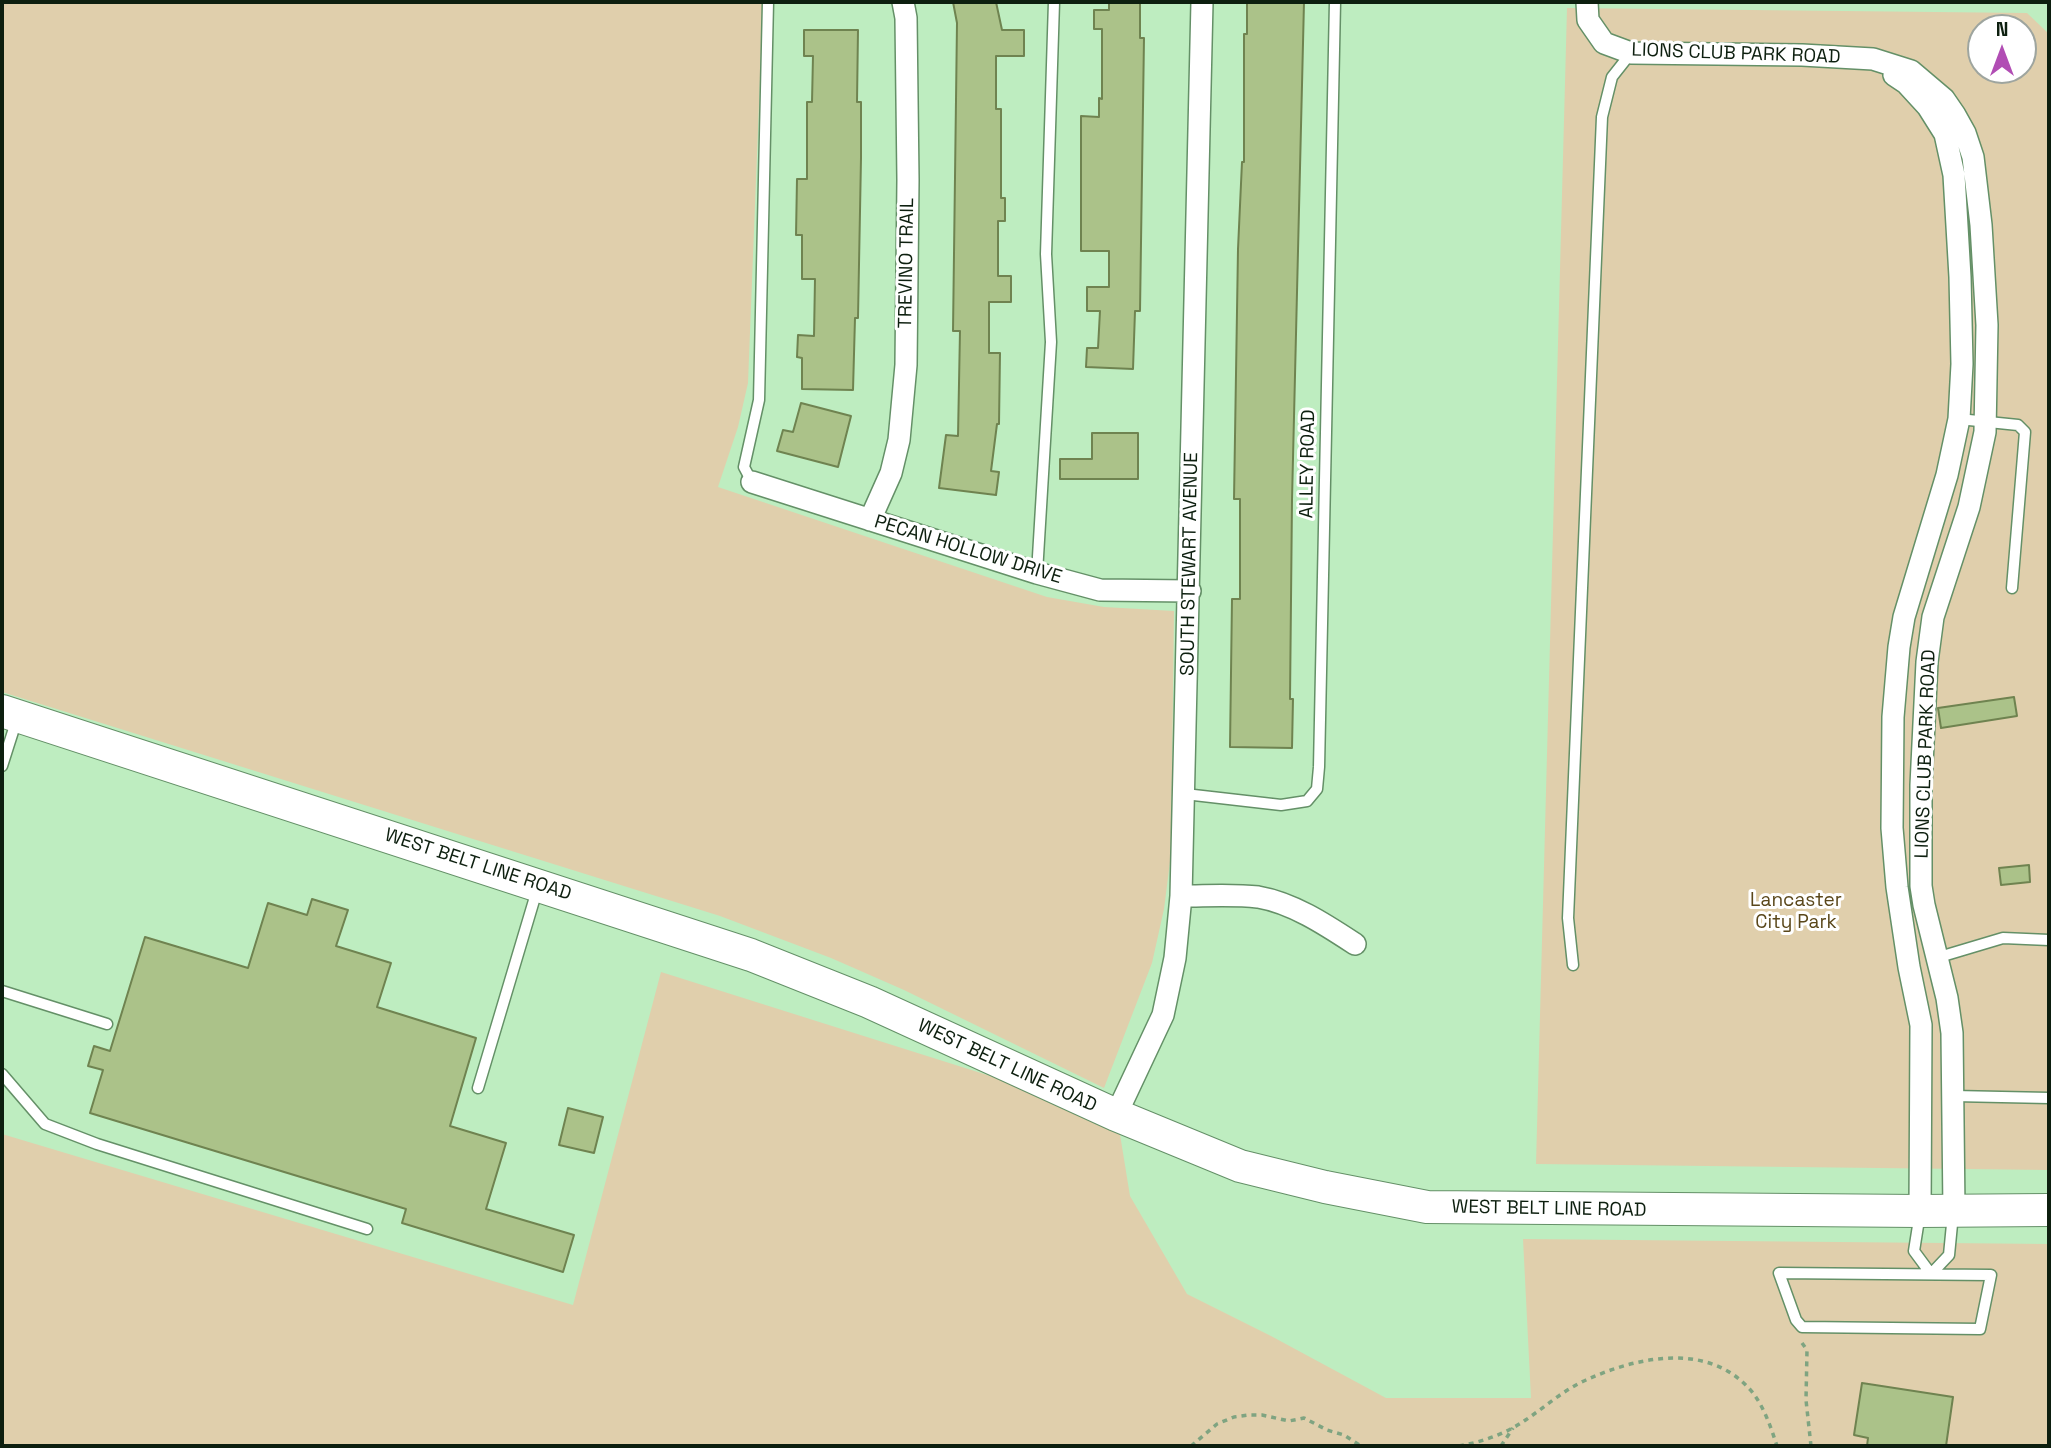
<!DOCTYPE html>
<html>
<head>
<meta charset="utf-8">
<style>
  body { margin:0 }
  #map { position:relative; width:2051px; height:1448px; overflow:hidden; background:#beedc0; font-family:"Space Grotesk",sans-serif }
  canvas { display:block }
  .frame { position:absolute; inset:0; border:4px solid #0d1f0f; pointer-events:none }
  .north { position:absolute; left:1967px; top:14px; width:70px; height:70px; box-sizing:border-box; background:#fff; border:2px solid #9ea59f; border-radius:50%; rotate:0deg; font-size:19px; font-weight:700; line-height:28px; text-align:center; color:#0d1f0f }
  .north::after { content:''; display:block; margin:auto; width:24px; height:32px; background:#b14db4; clip-path:polygon(50% 0,100% 100%,50% 72%,0 100%) }
</style>
</head>
<body>
<div id="map">
<canvas width="2051" height="1448"></canvas>
<div class="frame"></div>
<div class="north">N</div>
</div>
<script>
const c = document.querySelector('canvas').getContext('2d');
c.lineJoin = 'round';
function fill(path, color) { c.fillStyle = color; c.fill(path, 'evenodd'); }
function strokePath(path, color, width, dash) { c.strokeStyle = color; c.lineWidth = width; c.lineCap = dash ? 'butt' : 'round'; c.setLineDash(dash || []); c.stroke(path); }
function label(font, color, halo, rows, align = 'center') {
  c.font = font + ' "Space Grotesk",sans-serif'; c.lineWidth = 6; c.setLineDash([]); c.textBaseline = 'middle'; c.strokeStyle = halo; c.fillStyle = color; for (const [text, x, y, turn = 0] of rows) {
    c.save(); c.translate(x, y); c.rotate((+turn || 0) * Math.PI / 180); c.textAlign = isNaN(turn) ? turn : align; if (halo) c.strokeText(text, 0, 0); c.fillText(text, 0, 0); c.restore();
  }
}
fill(new Path2D(`
  M2 2H763L748 383 738 427 718 487 1047 597 1104 607 1174 611 1171 854 1164 909 1152 963 1104 1088 904 990 831 958 720 916 2 692Z
  M1567 8 2027 13 2049 34V1170L1536 1164ZM1981 28H2023V70H1981Z
  M661 972 1117 1116 1130 1196 1187 1294 1271 1336 1386 1398H1531L1523 1239 2049 1244V1446H2V1134L573 1305Z`), '#e0cfac');
const building = new Path2D(`
  M953 2H996L1002 30H1024V56H996V109H1001V198H1005V221H998V276H1011V302H989V353H1000L999 424H997L991 471 999 472 996 495 939 488 946 435 958 436 960 331H953L957 23Z
  M1109 2H1140V38H1144L1140 311H1135L1133 369 1086 367 1087 348H1098L1100 311H1087V287H1109V251H1081V116L1099 117V98L1102 99V29H1094V10H1109Z
  M1247 2H1304L1292 500 1290 699H1293L1292 748 1230 747 1232 599H1240V499H1234L1238 249 1242 162H1244V34H1247Z
  M804 30H858L857 102H861V158L858 318H855L853 390 802 389V358L797 357 798 335 814 336 815 279H802V235H796L797 179H807V102H812L813 56H804Z
  M801 403 851 416 838 467 777 451 783 430 793 432Z
  M1092 433H1138V479H1060V459H1092Z
  M2014 697 2017 716 1941 728 1938 708Z
  M2029 865 2030 882 2001 885 1999 868Z
  M312 899 348 910 336 946 391 963 377 1007 476 1038 450 1126 506 1143 486 1209 574 1235 563 1272 402 1223 406 1209 90 1113 103 1070 88 1066 94 1046 110 1051 145 937 248 968 268 903 307 915Z
  M568 1108 603 1117 594 1153 559 1145Z
  M1862 1383 1953 1397 1946 1446H1867L1868 1438 1854 1435Z`);
fill(building, '#abc289');
strokePath(building, '#6f8350', 2);
const lane = new Path2D(`
  M1959 419 2018 425 2025 432 2012 588
  M752 482 744 467 759 400 768 2
  M1037 573 1051 342 1046 254 1054 2
  M2 766 17 719
  M1185 794 1281 805 1307 801 1317 789 1319 767 1335 2
  M1936 958 2003 938 2049 940
  M1573 965 1568 918 1602 117 1612 77 1631 53
  M2 991 107 1024
  M2 1074 45 1124 97 1144 367 1229
  M478 1088 538 887
  M1954 1096 2049 1098
  M1920 1213 1914 1251 1931 1274 1949 1255 1953 1214
  M1779 1273 1991 1275 1980 1329 1802 1327 1796 1320Z`);
const street = new Path2D(`
  M1587 2 1588 20 1604 43 1631 53 1802 55 1873 59 1911 71 1944 99 1955 115 1965 133 1973 157 1981 225 1987 325 1985 432 1969 507 1933 617 1927 662 1921 785V886L1924 905 1947 998 1952 1033 1954 1211
  M1894 75 1906 83 1928 107 1945 134 1954 175 1960 277 1962 364 1959 419 1947 475 1904 617 1899 647 1893 717 1892 828 1897 887 1909 967 1921 1025 1920 1211
  M752 482 1037 573 1100 590 1190 591
  M870 520 891 473 899 440 906 365 908 180 906 18 903 2
  M1181 896C1206 896 1233 894 1258 897 1293 903 1326 925 1355 944
  M1116 1115 1163 1015 1175 958 1181 896 1202 2`);
const primary = new Path2D(`
  M2 711 751 955 869 1002 1116 1115 1240 1166 1325 1187 1427 1207 1920 1211 2049 1210`);
strokePath(lane, '#649067', 13);
strokePath(street, '#649067', 24);
strokePath(primary, '#649067', 34);
strokePath(new Path2D(`
  M1802 1343 1807 1350 1806 1400 1811 1446
  M1191 1446 1217 1424 1234 1417 1248 1415H1262L1289 1421 1304 1418 1327 1430 1344 1435 1361 1446
  M1459 1446C1482 1442 1505 1434 1524 1421 1544 1408 1563 1390 1586 1380 1639 1356 1711 1341 1753 1393 1765 1409 1771 1428 1777 1446
  M1501 1446 1513 1428`), '#7fa481', 3.5, [5, 5]);
strokePath(lane, '#fff', 10);
strokePath(street, '#fff', 21);
strokePath(primary, '#fff', 32);
label('19px', '#0d1f0f', '#fff', [
  ["LIONS CLUB PARK ROAD",1736,54,2],
  ["TREVINO TRAIL",907,263,-89],
  ["ALLEY ROAD",1308,464,-89],
  ["PECAN HOLLOW DRIVE",968,550,17],
  ["SOUTH STEWART AVENUE",1190,564,-89],
  ["LIONS CLUB PARK ROAD",1926,754,-88],
  ["WEST BELT LINE ROAD",478,865,18],
  ["WEST BELT LINE ROAD",1007,1066,25],
  ["WEST BELT LINE ROAD",1549,1209,1]
]);
label('19px', '#5a471a', '#fff', [
  ["Lancaster",1796,901],
  ["City Park",1796,923]
]);
</script>
</body>
</html>
